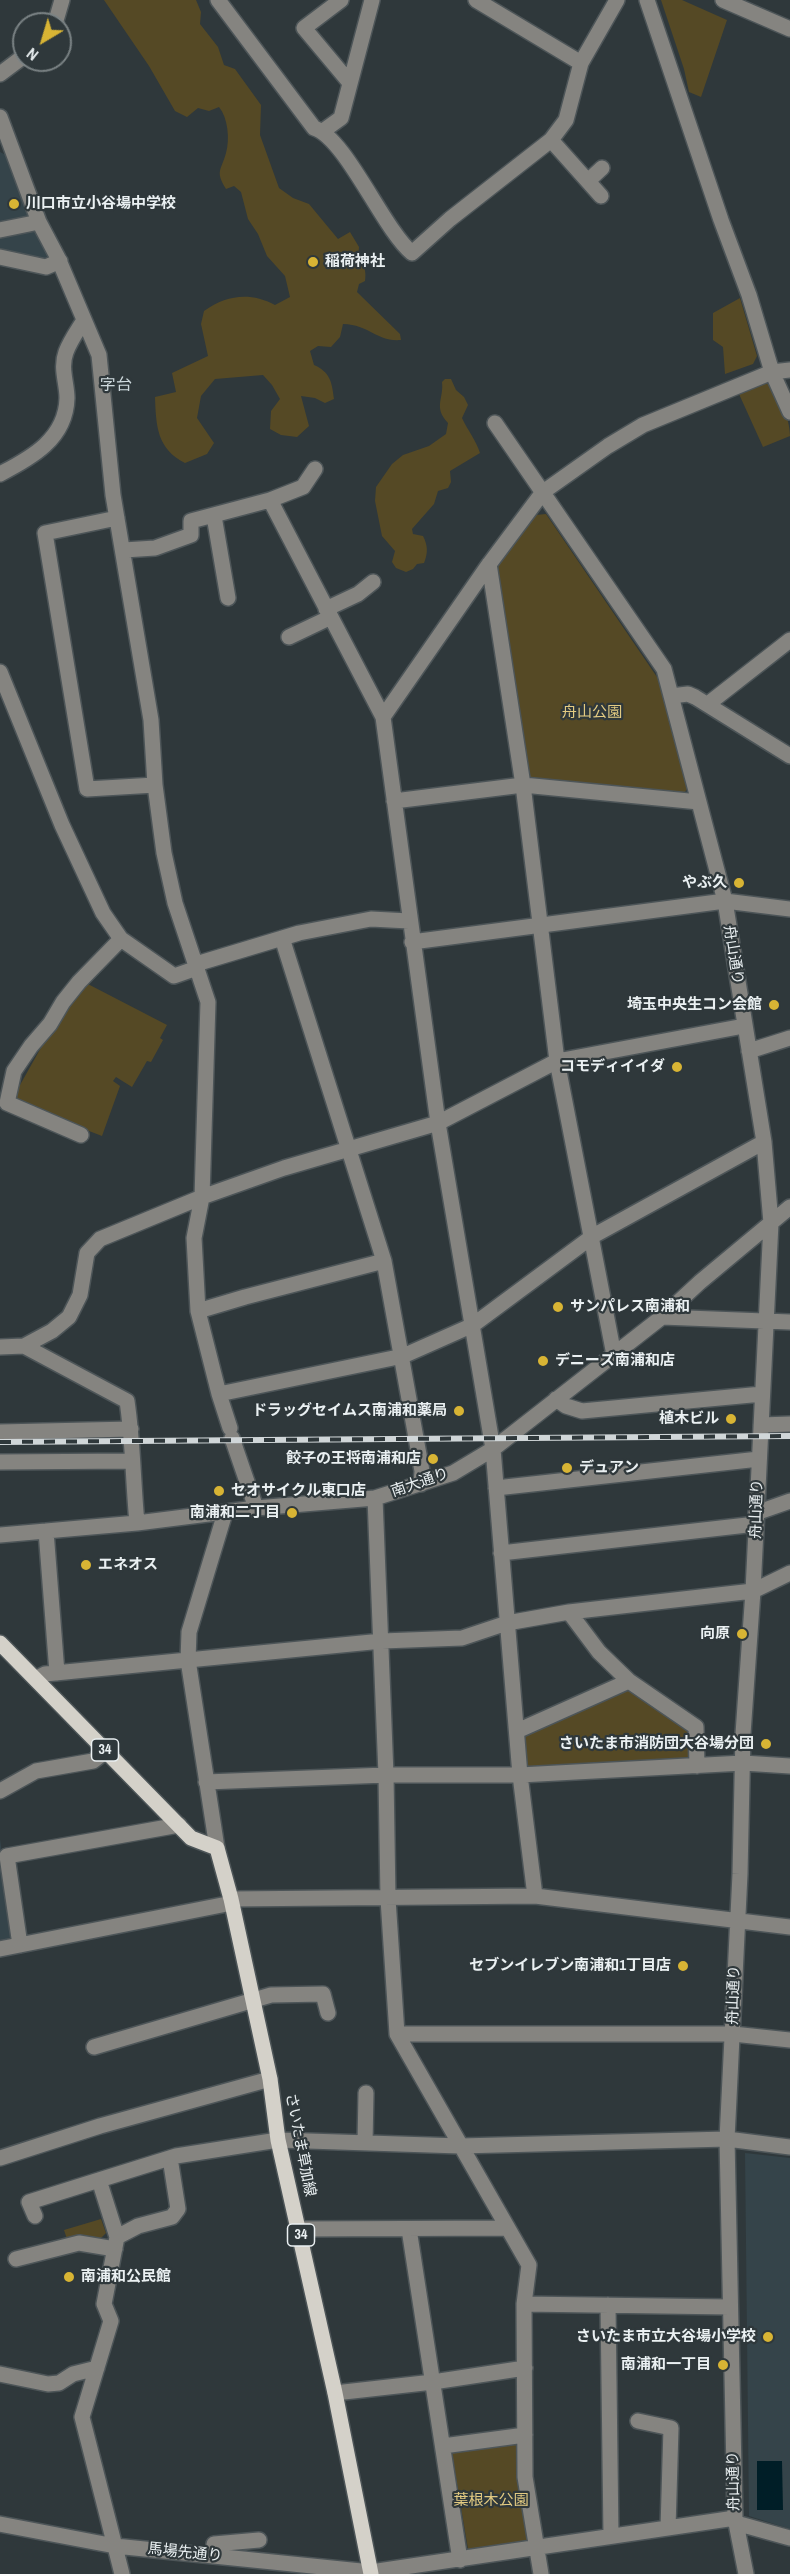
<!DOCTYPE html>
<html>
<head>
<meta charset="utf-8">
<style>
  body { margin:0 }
  #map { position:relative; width:790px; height:2574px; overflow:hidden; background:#2f383b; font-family:"Archivo Narrow",sans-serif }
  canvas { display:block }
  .north { position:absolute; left:12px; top:12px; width:60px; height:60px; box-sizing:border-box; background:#2f383b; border:2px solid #7a8284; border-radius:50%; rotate:218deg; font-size:16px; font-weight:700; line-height:24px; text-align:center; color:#eaf0f2 }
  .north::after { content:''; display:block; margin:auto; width:21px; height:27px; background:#d8b434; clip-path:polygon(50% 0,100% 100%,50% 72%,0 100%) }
</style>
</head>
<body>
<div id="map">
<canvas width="790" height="2574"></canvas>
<div class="north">N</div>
</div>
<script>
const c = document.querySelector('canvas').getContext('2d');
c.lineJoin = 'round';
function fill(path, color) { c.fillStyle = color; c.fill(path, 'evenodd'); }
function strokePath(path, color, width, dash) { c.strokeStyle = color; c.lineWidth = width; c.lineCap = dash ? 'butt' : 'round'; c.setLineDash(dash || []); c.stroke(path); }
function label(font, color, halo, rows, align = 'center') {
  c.font = font + ' "Archivo Narrow","Noto Sans JP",sans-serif'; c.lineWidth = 4.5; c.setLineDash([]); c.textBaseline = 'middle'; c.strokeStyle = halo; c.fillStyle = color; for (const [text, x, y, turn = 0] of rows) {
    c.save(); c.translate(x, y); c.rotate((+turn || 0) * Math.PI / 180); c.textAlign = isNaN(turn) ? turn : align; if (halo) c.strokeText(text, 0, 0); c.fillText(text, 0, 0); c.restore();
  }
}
fill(new Path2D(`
  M0 152 6 155 49 254 47 258 39 260 0 252Z
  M0 1839 14 1938 0 1946Z
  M745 2153 790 2158V2529L749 2516Z`), '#35444a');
fill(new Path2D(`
  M104 0H196L201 12 200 24 218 47 224 65 235 69 261 105 260 135 279 188 293 198 309 204 338 239 350 232 359 247C357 261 368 264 365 281L359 284 357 292 400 334 401 340C376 342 371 325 343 324L340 337 331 347 318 346 310 351 314 365C330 372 332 382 334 399L325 403 315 398 301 396 309 426 297 437 281 435 270 429 271 411 280 399 272 385 263 375 215 379 201 396 197 418 214 443 207 454 185 463C157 449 156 426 155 397L176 392 172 373 208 356 201 324 204 311C227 295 250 292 275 305L290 297 285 276 267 256 258 234 248 219 241 192 234 186 226 189C215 171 221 171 226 153 230 139 228 118 219 107L209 111 198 108 187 117 175 111 149 66Z
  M661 0H682L727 20 701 97 689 92 684 69Z
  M740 298 757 356 753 364 725 374 723 347 713 340V313Z
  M445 379H451L456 390 464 397 468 405 462 418C468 431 476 440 480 453L450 471 451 482 448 488 438 491 434 504 412 529 413 534 423 536C428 546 428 553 424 563L417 564 413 569 406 572 396 568 392 562 395 551 382 536 375 501 376 487 392 464 403 455 429 446 446 434 448 423C433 407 444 399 442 382Z
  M766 383C780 391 790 420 790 436L763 447 739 394Z
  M546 514 659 680 664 693 687 789 682 796 535 782 527 776 496 566 536 515Z
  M84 982 167 1025 160 1038 163 1040 151 1062 147 1061 132 1087 116 1077 113 1081 120 1086 102 1136 11 1101 43 1044Z
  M629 1681 696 1727 697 1766 520 1775 517 1731Z
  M101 2219 106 2233 100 2239 68 2242 64 2230Z
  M516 2442 519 2445 529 2539 525 2544 472 2551 468 2549 452 2454 453 2450Z`), '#554925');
fill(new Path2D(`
  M757 2461H782L783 2510H757Z`), '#001e27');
const minor = new Path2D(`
  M218 0 314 128C346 138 383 229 412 253L450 219 551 140 566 120 581 63 617 0
  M341 0 304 28 350 83
  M476 0 581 63
  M647 0 721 220 749 295 772 372 790 412
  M723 0 790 29
  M55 24 62 0
  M0 74 24 56
  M0 117 39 222 58 258 99 355 113 495 151 720 155 785 164 853 175 903 208 1002 202 1197 194 1238 198 1311 219 1394 230 1428
  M323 131 341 118 372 0
  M551 140 601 196
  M588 181 602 168
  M0 230 39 222
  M0 257 46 267 60 261
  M495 423 664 669 725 901 764 1142 771 1223 753 1591 743 1734 740 1874 727 2139 735 2518 746 2574
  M0 474C31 458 66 439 67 398 67 383 60 368 66 352 70 341 78 330 84 320
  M270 500 383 717
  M214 516 228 598
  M117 518 45 533 87 789 155 785
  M124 550 155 548 191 535V521L270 500 303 487 315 469
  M489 564 523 785 557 1061 614 1355
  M326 609 358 594 373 582
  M289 637 331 617
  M0 672 62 825 103 913 121 939 174 976 197 968
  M671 696 688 694 695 697 790 756
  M708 704 790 640
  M394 801 523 785 699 802
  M282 938 384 1261 422 1471 421 1484
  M412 942 725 901 790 909
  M196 964 299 933 371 919 409 921
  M749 1051 790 1038
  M81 1135 7 1103 14 1071 31 1046 50 1024 63 1002 79 982 121 939
  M198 1311 245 1297 384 1261
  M662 1317 790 1322
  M24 1346 52 1331 69 1317 80 1295 87 1253 100 1239 202 1197 284 1168 438 1123 557 1061 744 1026
  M0 1347 24 1346 127 1401C133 1441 133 1482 137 1523
  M219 1394 403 1356 473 1325 593 1236 764 1142
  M556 1399 566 1406 582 1411 762 1394
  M761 1425 790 1424
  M0 1432 131 1429
  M232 1438 256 1508
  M0 1462 131 1461
  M496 1488 759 1459
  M375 1498 386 1775 388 1899 397 2034 529 2265 524 2304 525 2477 541 2574
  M756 1513 790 1501
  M46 1531 57 1673
  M0 1535 137 1523 256 1508 375 1498 453 1473 493 1449 662 1317 700 1282 790 1207
  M501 1553 756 1524
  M569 1612 599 1652 629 1681 696 1727 697 1766
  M37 1678 45 1674 382 1641 462 1638 507 1623 569 1612 753 1591 790 1573
  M517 1731 629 1681
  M206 1782 386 1775H520L743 1763 790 1766
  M0 1791 36 1771 93 1761 106 1751
  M217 1848 188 1660 189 1632 225 1513
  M535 1896 520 1775 493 1449 438 1123 383 717 487 567 543 492 608 446 643 425 772 372 790 370
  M231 1899 535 1896 790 1927
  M20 1945 7 1856 179 1825
  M0 1949 232 1903
  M397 2034H733L790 2040
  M94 2047 271 1995 323 1994 328 2013
  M365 2143 366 2093
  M0 2158 100 2126 270 2079
  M35 2216 29 2202 99 2180
  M300 2229 508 2228
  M409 2229 460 2560
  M117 2237 138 2226 172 2217 178 2209 170 2158
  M16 2259 79 2243 115 2249
  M524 2304 730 2307
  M608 2305 611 2536
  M0 2374 48 2384 59 2383 73 2374 97 2368
  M335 2393 433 2382 525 2368
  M638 2421 671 2428 668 2528
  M443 2446 525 2435
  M736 2523 790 2538
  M0 2524 115 2546 371 2572 735 2518
  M214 2556V2544L259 2540
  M122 2574 82 2417 111 2321 104 2304 117 2237 99 2180 176 2156 278 2140 460 2146 727 2139 790 2147`);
const major = new Path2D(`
  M0 1643 191 1838 217 1848 231 1899 270 2079 278 2140 335 2393 371 2574`);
strokePath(minor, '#4d5558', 18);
strokePath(major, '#4d5558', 18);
strokePath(minor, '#858480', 15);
strokePath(major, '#d4d1c9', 15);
const rail = new Path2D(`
  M0 1442 790 1436`);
strokePath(rail, '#d0d6d8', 6);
strokePath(rail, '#2f383b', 4, [11]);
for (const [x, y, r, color] of [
  [14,204,6,"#d8b434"],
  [313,262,6,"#d8b434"],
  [739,883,6,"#d8b434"],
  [774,1005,6,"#d8b434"],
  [677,1067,6,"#d8b434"],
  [558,1307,6,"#d8b434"],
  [543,1361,6,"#d8b434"],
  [459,1411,6,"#d8b434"],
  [731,1419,6,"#d8b434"],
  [433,1459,6,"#d8b434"],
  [567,1468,6,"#d8b434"],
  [219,1491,6,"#d8b434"],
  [292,1513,6,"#d8b434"],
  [86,1565,6,"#d8b434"],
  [742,1634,6,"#d8b434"],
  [766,1744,6,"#d8b434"],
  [683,1966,6,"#d8b434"],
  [69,2277,6,"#d8b434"],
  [768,2337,6,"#d8b434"],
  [723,2365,6,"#d8b434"]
]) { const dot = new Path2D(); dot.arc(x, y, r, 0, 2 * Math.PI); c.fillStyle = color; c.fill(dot); strokePath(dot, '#2f383b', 2); }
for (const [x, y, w] of [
  [105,1750,27],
  [301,2235,27]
]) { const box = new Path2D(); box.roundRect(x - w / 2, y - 11, w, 22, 4.5); c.fillStyle = '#2f383b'; c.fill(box); strokePath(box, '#eaf0f2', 1.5); }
label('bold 14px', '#eaf0f2', null, [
  ["34",105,1750],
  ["34",301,2235]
]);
label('bold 15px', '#eaf0f2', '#2f383b', [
  ["川口市立小谷場中学校",26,204,"left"],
  ["稲荷神社",325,262,"left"],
  ["やぶ久",727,883],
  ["埼玉中央生コン会館",762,1005],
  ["コモディイイダ",665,1067],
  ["サンパレス南浦和",570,1307,"left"],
  ["デニーズ南浦和店",555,1361,"left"],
  ["ドラッグセイムス南浦和薬局",447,1411],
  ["植木ビル",719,1419],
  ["餃子の王将南浦和店",421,1459],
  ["デュアン",579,1468,"left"],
  ["セオサイクル東口店",231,1491,"left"],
  ["南浦和二丁目",280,1513],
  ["エネオス",98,1565,"left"],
  ["向原",730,1634],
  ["さいたま市消防団大谷場分団",754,1744],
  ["セブンイレブン南浦和1丁目店",671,1966],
  ["南浦和公民館",81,2277,"left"],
  ["さいたま市立大谷場小学校",756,2337],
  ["南浦和一丁目",711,2365]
], 'right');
label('15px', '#e3cb82', '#2f383b', [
  ["舟山公園",592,713],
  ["葉根木公園",491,2501]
]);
label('15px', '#eaf0f2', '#2f383b', [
  ["舟山通り",733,955,81],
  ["南大通り",420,1483,-19],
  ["舟山通り",757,1509,-88],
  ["舟山通り",734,1995,-88],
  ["さいたま草加線",300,2145,79],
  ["舟山通り",734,2481,-91],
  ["馬場先通り",185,2553,6]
]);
label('16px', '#cfdade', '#2f383b', [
  ["字台",116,386]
]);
</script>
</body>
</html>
